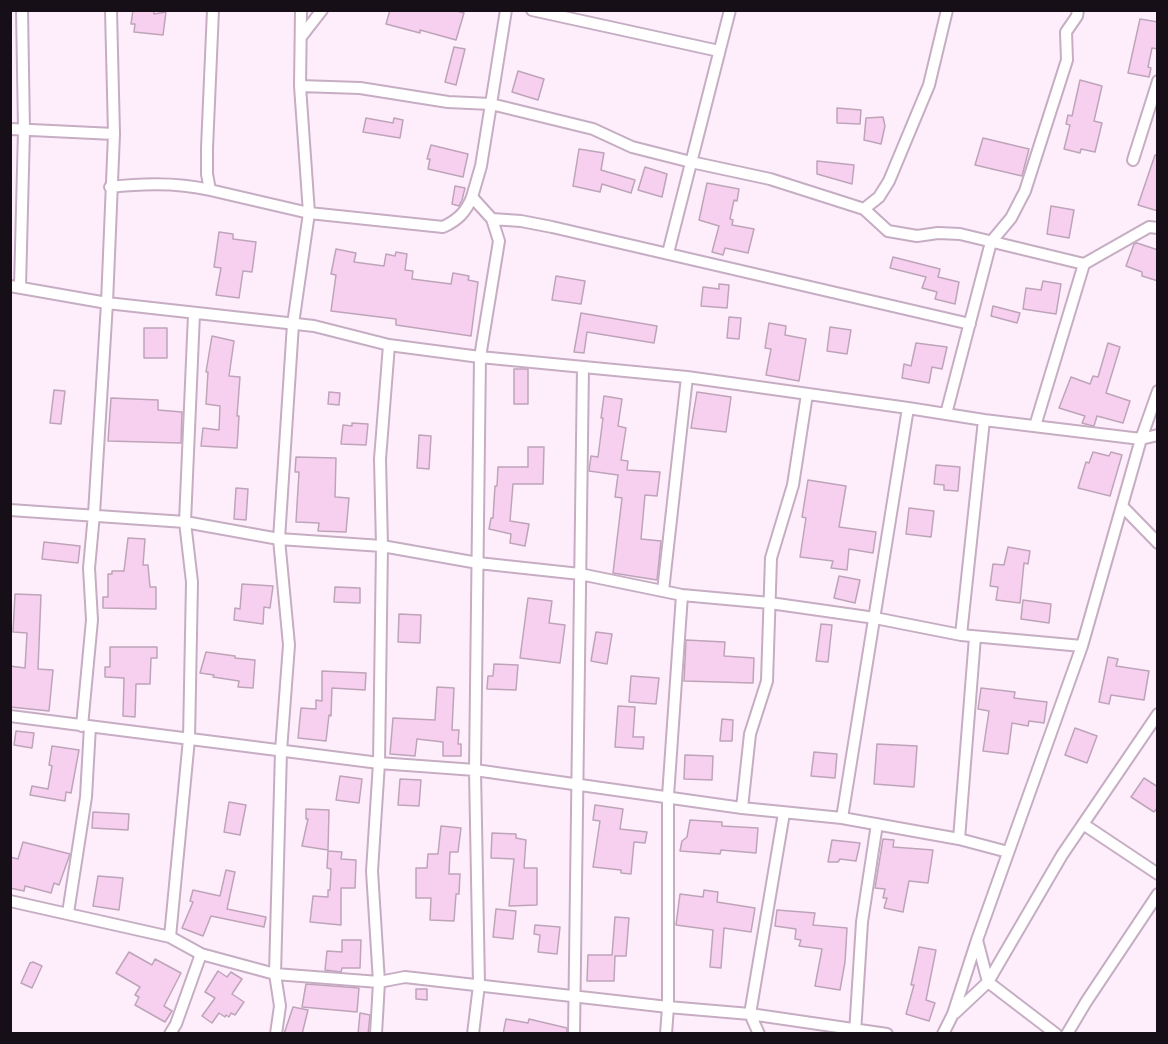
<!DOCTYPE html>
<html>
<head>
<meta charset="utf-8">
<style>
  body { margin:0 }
  #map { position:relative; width:1168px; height:1044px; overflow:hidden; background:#feeefc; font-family:"Alegreya Sans",sans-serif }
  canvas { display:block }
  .frame { position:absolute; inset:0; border:12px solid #170f17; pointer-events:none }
</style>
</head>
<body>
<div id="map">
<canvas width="1168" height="1044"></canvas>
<div class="frame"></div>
</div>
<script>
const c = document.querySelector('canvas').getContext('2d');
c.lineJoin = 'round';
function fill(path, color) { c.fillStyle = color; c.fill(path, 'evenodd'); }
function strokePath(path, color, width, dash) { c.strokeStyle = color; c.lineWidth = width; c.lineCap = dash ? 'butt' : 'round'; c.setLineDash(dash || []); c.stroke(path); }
const building = new Path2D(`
  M133 10H154V14L166 12 163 35 134 32 135 24H131Z
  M390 10H454L464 13 456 40 420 30V33L386 24Z
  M1140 19 1158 22V49L1152 48 1148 67 1151 68 1149 77 1128 73Z
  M454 47 465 49 456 85 445 82Z
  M518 71 544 79 538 100 512 92Z
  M1080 80 1102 86 1094 121 1102 123 1095 152 1081 149 1080 153 1064 149 1070 125 1066 124 1068 115 1072 116Z
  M837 108 861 110 860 124 837 123Z
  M883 117 885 126 881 144 864 140 866 118Z
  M366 118 393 123 394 118 403 120 400 138 363 132Z
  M983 138 1029 149 1022 176 975 165Z
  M431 145 468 154 463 177 428 169 430 159H427Z
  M579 149 604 153 601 170 635 180 631 193 602 184 600 192 573 186Z
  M1155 155 1158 156V211L1138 205Z
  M817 161 854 165 852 184 817 174Z
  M645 167 667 174 662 197 638 190Z
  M707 183 739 189 737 201 734 200 730 219 733 220 732 225 754 229 748 253 725 248 723 255 712 252 719 226 699 220Z
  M455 186 465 188 462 200 459 206 452 204Z
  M1051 206 1074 210 1069 238 1047 234Z
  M219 232 233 234V239L256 242 252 272 243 271 239 298 216 295 221 268 214 267Z
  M1137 243 1158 250V281L1142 276V272L1126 266 1134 244Z
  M336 249 356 253 354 262 384 266 386 254 395 256 396 252 407 254 405 270 413 271 412 279 451 284 453 273 469 276 468 280 478 282 471 336 396 325V319L331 311 336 275 331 274Z
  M893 257 940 269 938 277 959 282 955 304 935 299 937 292 922 288 926 277 890 268Z
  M556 276 585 281 581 304 552 300Z
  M1043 281 1061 284 1056 314 1023 309 1026 288 1041 290Z
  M719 284 729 285 727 308 701 306 703 287 719 289Z
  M993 306 1020 313 1017 323 991 316Z
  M581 313 657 326 654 343 587 332 584 353 574 352Z
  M729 317 741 318 739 339 727 338Z
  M769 323 786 326 785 335 806 339 799 381 766 375 771 349 765 348Z
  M830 327 851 330 847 354 827 351Z
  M144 328H167V358H144Z
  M212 336 234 341 229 376 240 377 237 416H239L237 448 201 446 203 428 219 430 220 406 206 404 208 372H206Z
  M916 343 947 347 942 369 932 367 929 383 902 378 904 364 911 366Z
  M1108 343 1120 347 1106 393 1130 401 1123 423 1097 416 1094 426 1089 425 1082 423 1085 416 1059 408 1071 377 1090 384 1093 376 1098 377Z
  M514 369H528V404H514Z
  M54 390 65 391 61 424 50 423Z
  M329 392 340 393 339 405 328 404Z
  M697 392 731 397 726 432 691 428Z
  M604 396 622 399 618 426 626 428 621 460 628 461 627 470 660 472 657 496 645 495 641 539 661 541 657 580 613 573 622 498 615 497 618 475 589 471 591 456 598 457 603 418H601Z
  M111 398 158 400V410L182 412 181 443 108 441Z
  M352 423 368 424 366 445 341 444 343 425 352 426Z
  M419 435 431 436 429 469 417 468Z
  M528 447H544L543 484H513L510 521 529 524 525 546 510 543 511 534 489 529 491 518H493L495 486H497L498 467H528Z
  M1093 452 1109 456 1111 452 1122 455 1110 496 1078 488 1086 462 1089 463Z
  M296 457 336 458 335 497 349 498 346 532 318 531 319 523 296 522 299 472H295Z
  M936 465 960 467 958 491 944 490V485L934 484Z
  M808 480 846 486 839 527 876 532 873 553 849 549 847 570 831 568 833 561 800 557 806 518 802 517Z
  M236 488 248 489 246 520 234 519Z
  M909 508 934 511 931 537 906 534Z
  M128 538 145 539 143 565H148L150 587H156V609L103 608V597H108V574H112V571H124Z
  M44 542 80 546 78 563 42 559Z
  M1008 547 1030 551 1028 564 1024 563 1020 603 996 600 998 587 990 586 993 564 1004 565Z
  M839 576 860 580 855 603 834 598Z
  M242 584 273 586 270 608 264 607 263 624 234 620 235 608 240 609Z
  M335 587 360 588V603L334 602Z
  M15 594 41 595 38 669 53 670 49 711 10 707V666L25 668 27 633 13 632Z
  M528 598 552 601 549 623 565 625 560 663 520 658Z
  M1023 600 1051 604 1049 623 1021 619Z
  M399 614 421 615 420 643 398 642Z
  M821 624 832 625 828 662 816 661Z
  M596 632 612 634 607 664 591 661Z
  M686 640 725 642 724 656 754 658 753 683 684 681Z
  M110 647H157V658H151L150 684H136L135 717 123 716 124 678 105 677V667H110Z
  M206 652 235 656V658L255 660 253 688 238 687 239 681 213 677 214 675 200 673Z
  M1108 657 1118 659 1116 666 1149 671 1144 700 1111 695 1109 704 1099 702Z
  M494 664 518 665 516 690 487 689 488 676H493Z
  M322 671 366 673 365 690 332 688 331 716 329 715 326 741 298 738 301 708 316 709V700L322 701Z
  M631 676 659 678 656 704 629 702Z
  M437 687 454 688 452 730H459L458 744H461V756H443V742L417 739 415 756 390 754 393 718 435 720Z
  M981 688 1015 692 1014 698 1047 702 1044 723 1029 721 1028 726 1012 723 1008 754 983 751 989 711 978 709Z
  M618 706 635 707 633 737H644L643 749 615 747Z
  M722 719 733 720 732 741H720Z
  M1075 728 1097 736 1087 763 1065 755Z
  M16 731 34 733 32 748 14 745Z
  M877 744 917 746 914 787 874 784Z
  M52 746 79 750 71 793 66 792 65 801 30 795 32 786 48 789 52 766 49 765Z
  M814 752 837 754 835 778 811 776Z
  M685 755 713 756 712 780 684 779Z
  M340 776 362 779 359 803 336 800Z
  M1144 778 1158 787V807L1154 812 1131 797Z
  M400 779 421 780 419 806 398 805Z
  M229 802 246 805 240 835 224 832Z
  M595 805 623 809 620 829 647 832 645 843 634 842 631 874 621 873V870L593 867 600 821 593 820Z
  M306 809 329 810 328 850 302 846 308 819H306Z
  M93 812 129 814 128 830 92 828Z
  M690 820 722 822V826L758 828 756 853 721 850 720 854 680 851 682 841 687 837Z
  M441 826 461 828 458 852H450L449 874H460L459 894H456L454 921 430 920 431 898H416V868H427L428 854H438Z
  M492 833 516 834V838L526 840 524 868H537V905L509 906 514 859 491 858Z
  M883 839 894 840 893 847 933 850 928 883 909 881 903 912 884 908 887 898H883L885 889 875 888Z
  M832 840 860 843 856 861 840 859 838 862H828Z
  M23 842 70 854 59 885 54 883 51 893 25 886 24 891 10 888V857L18 859Z
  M328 851 342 852 341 859 356 860 355 888H341V925L310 922 313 896 328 897V890H330L331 869 327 868Z
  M226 870 235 872 227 909 266 917 264 927 211 916 203 936 182 928 193 902 190 901 193 890 220 896Z
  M98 876 123 878 119 910 93 906Z
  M704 890 718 892 717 902 755 908 751 932 724 928 721 968 710 967 713 930 676 925 680 894 703 897Z
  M496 909 516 911 513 939 493 937Z
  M777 910 815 913 813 925 847 928 845 962 840 990 815 986 822 949 799 946 801 940 795 939 796 929 775 926Z
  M615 917 629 918 626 956H615L614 981H587L588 955H612Z
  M535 925 560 927 557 954 538 952 540 935 534 934Z
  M342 940H361L360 968H342L341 972 325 970 327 951 342 952Z
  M919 947 936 950 926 1000 935 1003 929 1021 906 1014 914 985H911Z
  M129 952 152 965 155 959 181 973 164 1006 172 1011 165 1022 135 1005 139 997 135 995 140 987 116 973Z
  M33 962 42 966 32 988 21 983 30 963Z
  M218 971 227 977 231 972 242 979 232 994 244 1002 235 1015 231 1013 229 1017 226 1015 225 1017 219 1013 212 1023 202 1016 215 998 205 992Z
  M306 984 359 988 357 1012 302 1007Z
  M416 989H427V1000L416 999Z
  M293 1007 308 1010 302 1034H284Z
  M360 1013 370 1015 368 1034H358Z
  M506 1019 528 1023 529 1019 567 1028V1034H503Z`);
fill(building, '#f7d0f0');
strokePath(building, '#bea4b9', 1.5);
const minor = new Path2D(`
  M506 10 491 104 593 129 632 147 691 162 770 179 864 209 888 231 917 236 938 233 960 234 1084 264 1149 227 1158 228
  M532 10 719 51
  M301 37 322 10
  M300 86 360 88 448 102 491 104 481 166 472 197
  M10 129 114 134
  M1133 160 1158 81
  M110 187C144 183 177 182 210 190L207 174V148L213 10
  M210 190 309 213 443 227C458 220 466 212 472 197L492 219 521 221 552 227 970 324
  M864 209 879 197 889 181 929 85 947 10
  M668 253 730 10
  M10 286 107 303 114 134 111 10
  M20 287 24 130 22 10
  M908 408 984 420 1141 439 1158 435
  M946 414 991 242 1011 218 1025 191 1067 60 1066 32 1077 16 1078 10
  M1035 426 1084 264
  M1122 506 1158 543
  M10 510 185 522 279 539 382 546 478 563 580 574 682 595 770 603 875 618 961 635 1082 646
  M663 591 687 377
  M961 635 984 420
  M10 716 379 763 475 770 742 808 842 818 959 839 1008 852
  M82 726 92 620 89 568 94 514 107 303 314 326 389 345 480 357 687 377 908 408 842 818
  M742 808 750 734 767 681 771 558 793 485 807 394
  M1083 824 1158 874
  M959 839 975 637
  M10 901 170 937 201 954 275 974 379 982 405 977 668 1007 750 1014 887 1034
  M68 913 86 797 90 726
  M170 937 189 739 192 582 185 522 194 314
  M977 940 988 982 1056 1034
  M955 1013 988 982 1062 855 1158 714
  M855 1033 862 922 877 824
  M170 1034 176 1024 201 954
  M276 1034 280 1006 275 974 281 751 289 645 279 539 293 324 309 213 300 86 301 10
  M376 1034 379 982 372 871 379 763 382 546 380 459 389 345
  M473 1034 479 985 475 770 480 357 499 241 492 219
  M574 1034 583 367
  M666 1034 668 1007V796L682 595
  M759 1034 750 1014 784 813
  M943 1034 953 1014 977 940 1082 646 1141 439 1158 391
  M1067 1034 1086 1002 1158 894`);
strokePath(minor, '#c6adc3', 14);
strokePath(minor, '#fff', 10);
</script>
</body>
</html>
